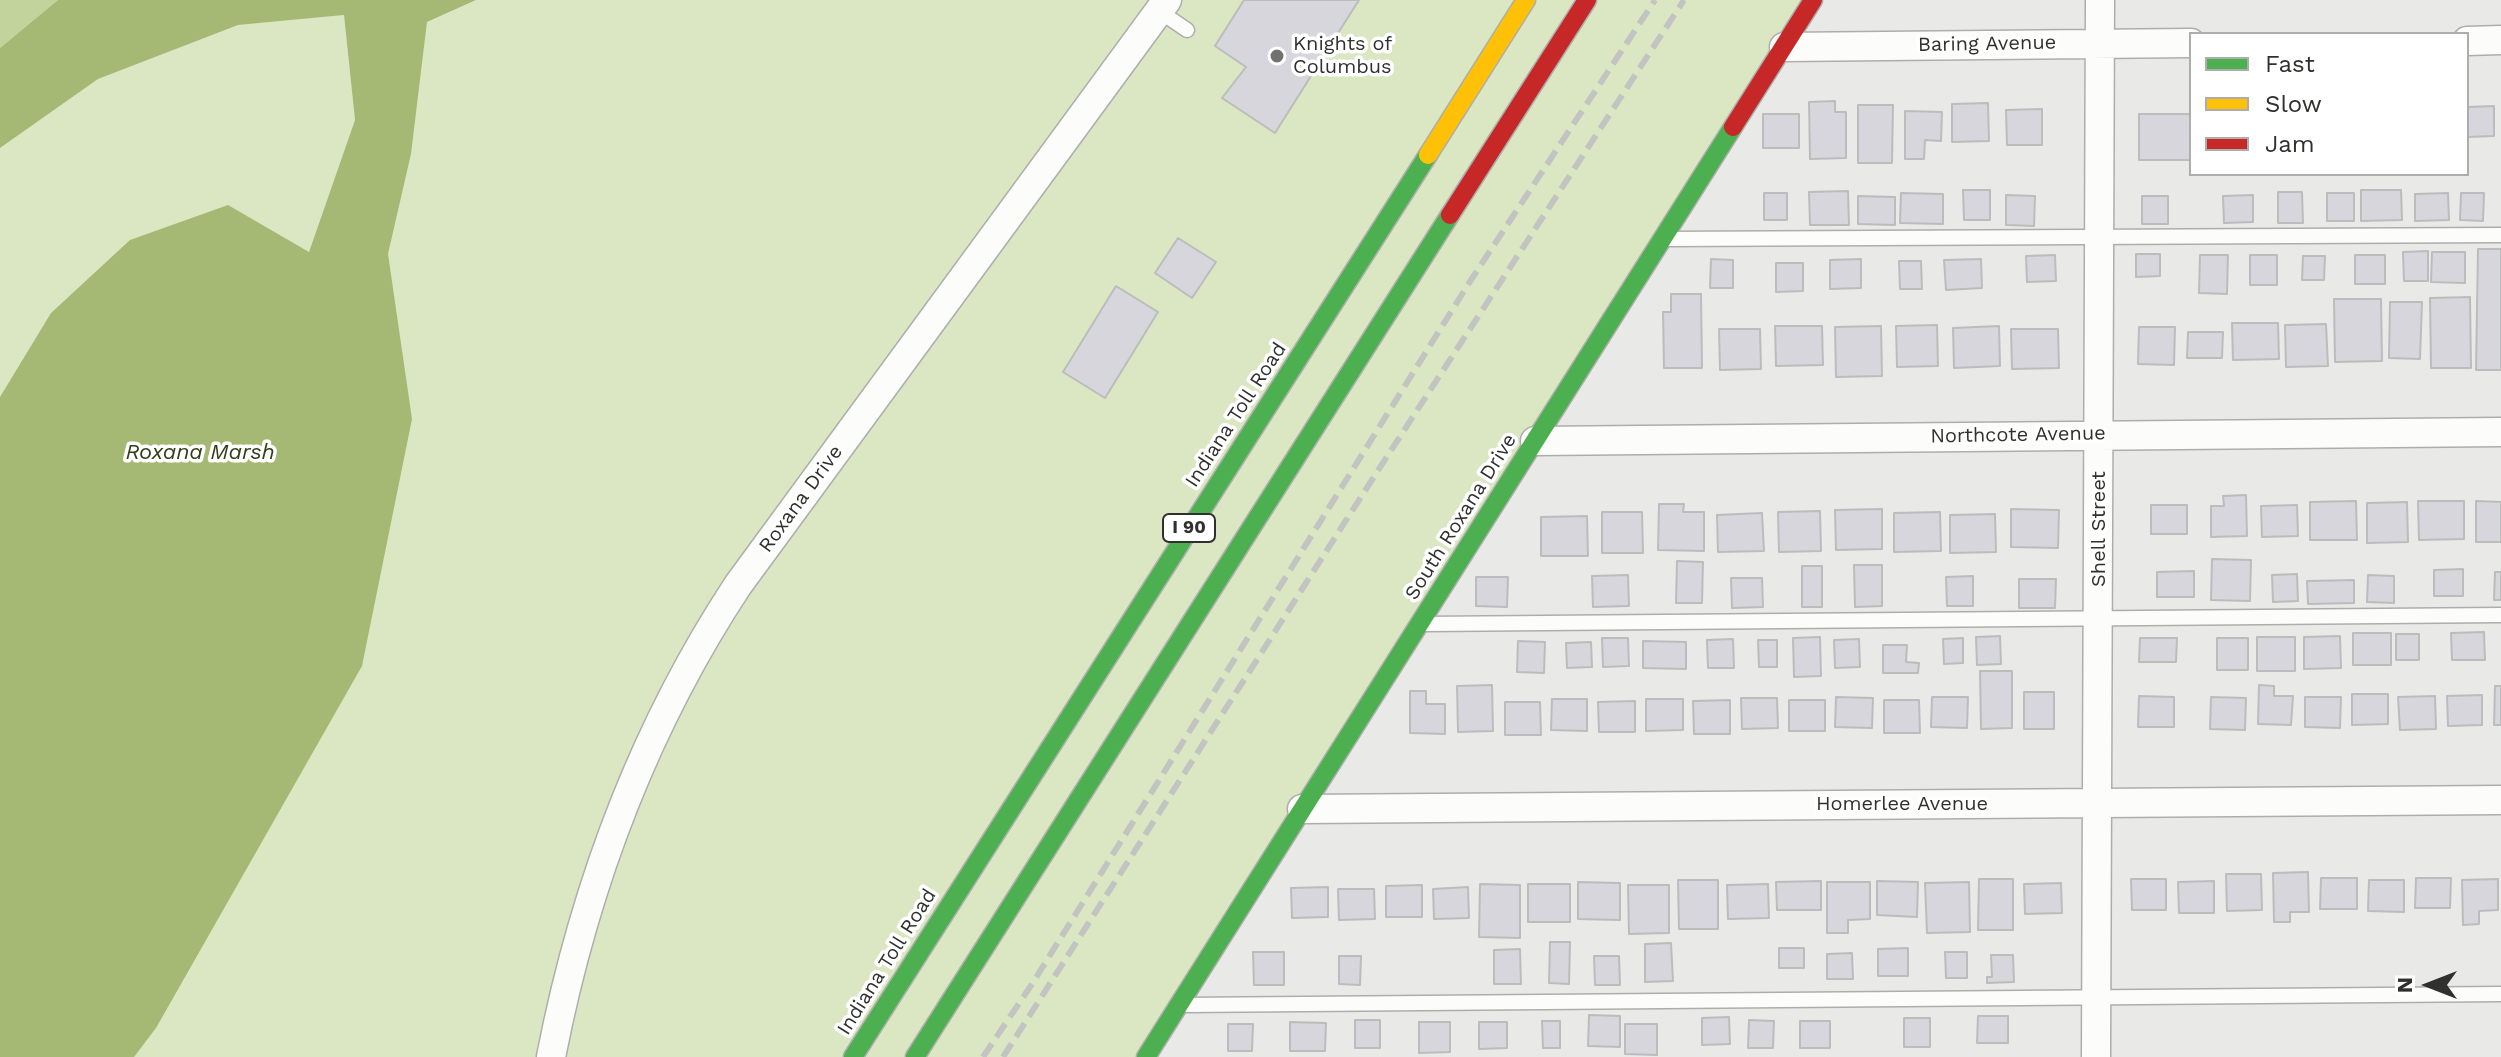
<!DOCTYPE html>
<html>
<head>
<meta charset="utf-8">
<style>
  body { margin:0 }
  #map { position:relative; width:2501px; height:1057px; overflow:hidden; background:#e9eae7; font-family:"Work Sans",sans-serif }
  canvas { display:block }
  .legend { position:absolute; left:2189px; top:32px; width:280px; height:144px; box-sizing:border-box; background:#fff; border:2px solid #acadac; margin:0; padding:10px 14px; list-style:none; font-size:24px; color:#30312f }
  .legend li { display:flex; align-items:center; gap:16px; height:40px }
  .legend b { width:40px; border:2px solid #acadac }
  .north { position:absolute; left:2389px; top:945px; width:80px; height:80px; -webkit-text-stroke:6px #fff; paint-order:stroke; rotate:270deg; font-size:22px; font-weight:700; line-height:32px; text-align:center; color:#30312f }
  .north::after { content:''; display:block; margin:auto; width:28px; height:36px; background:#30312f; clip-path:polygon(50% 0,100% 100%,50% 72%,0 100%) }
</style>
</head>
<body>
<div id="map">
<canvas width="2501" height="1057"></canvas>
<ul class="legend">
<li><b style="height:10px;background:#4caf50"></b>Fast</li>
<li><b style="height:10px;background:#ffc107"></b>Slow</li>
<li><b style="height:10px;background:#c62828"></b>Jam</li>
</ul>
<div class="north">N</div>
</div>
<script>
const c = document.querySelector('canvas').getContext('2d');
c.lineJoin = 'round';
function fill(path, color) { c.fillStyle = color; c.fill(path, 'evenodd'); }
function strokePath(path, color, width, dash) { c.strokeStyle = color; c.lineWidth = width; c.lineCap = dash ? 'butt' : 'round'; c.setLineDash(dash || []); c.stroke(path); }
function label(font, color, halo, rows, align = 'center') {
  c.font = font + ' "Work Sans",sans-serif'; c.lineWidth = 7; c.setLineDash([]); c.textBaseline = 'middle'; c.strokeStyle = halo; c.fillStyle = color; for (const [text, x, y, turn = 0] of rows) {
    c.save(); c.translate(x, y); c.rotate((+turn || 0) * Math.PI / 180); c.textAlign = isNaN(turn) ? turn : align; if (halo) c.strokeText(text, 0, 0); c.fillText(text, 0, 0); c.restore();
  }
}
fill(new Path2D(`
  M477 0H1813L1146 1057H26L388 254 411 154 427 22Z
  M344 15 355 120 309 252 234 210 0 593V148L98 79 238 25Z`), '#dbe7c3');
fill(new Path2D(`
  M0 0H58L0 48Z`), '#c2d39c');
fill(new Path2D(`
  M58 0H476L427 22 411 154 388 254 412 419 362 666 156 1028 134 1057H0V397L51 313 130 240 228 205 309 252 355 120 344 15 238 25 98 79 0 148V48Z`), '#a5b974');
const building = new Path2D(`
  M1244 0H1359L1275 133 1222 98 1246 67 1215 46Z
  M1835 101V112H1846V158L1810 159 1809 102Z
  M1988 103 1989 141 1952 142V104Z
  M1858 105H1893L1892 163H1858Z
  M2494 106V136L2467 137V107Z
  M2042 109V145H2007L2006 110Z
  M1905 111 1942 112 1941 141 1925 140 1924 159H1905Z
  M1763 114H1799V148H1763Z
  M2139 114H2191V160H2139Z
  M1963 190H1990V220H1964Z
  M2361 190H2401L2402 220 2361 221Z
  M1848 191 1849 225H1810L1809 192Z
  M2278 192H2302L2303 223H2278Z
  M1764 193H1787V220H1764Z
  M1901 193 1943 194V224L1900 223Z
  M2327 193H2354V221H2327Z
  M2448 193 2449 220 2415 221V194Z
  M2461 193H2484L2483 221 2460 220Z
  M2006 195 2035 196 2034 226 2006 225Z
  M2253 195V222L2224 223 2223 196Z
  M1858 196 1895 197V225L1858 224Z
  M2142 196H2168V224H2142Z
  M1178 238 1216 262 1192 298 1155 273Z
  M2478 249H2501V370H2476Z
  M2428 251V281H2404L2403 252Z
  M2432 252H2465V283L2431 282Z
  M2136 254H2160V276L2136 277Z
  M2055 255 2056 281 2027 282 2026 256Z
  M2200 255H2228L2227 294 2199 293Z
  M2250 255H2277V285H2250Z
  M2355 255H2385V284H2355Z
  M2303 256H2325L2324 280H2302Z
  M1711 259 1733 260V288H1710Z
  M1861 259V288L1830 289V260Z
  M1981 259 1982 288 1946 290 1944 260Z
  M1899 261H1921L1922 289H1900Z
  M1776 263H1803V291L1776 292Z
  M1116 286 1158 312 1105 398 1063 372Z
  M1671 294H1701L1702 368H1664L1663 312H1671Z
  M2470 297 2471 368H2431L2430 298Z
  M2334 299H2381L2382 361 2335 362Z
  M2390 302H2422L2420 359 2389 358Z
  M2232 323H2278L2279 359 2233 360Z
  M2326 324 2328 366 2286 367 2285 325Z
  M1937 325 1938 366 1897 367 1896 326Z
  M1775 326H1822L1823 365 1776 366Z
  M1881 326 1882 376 1836 377 1835 327Z
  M1999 326 2000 366 1954 368 1953 328Z
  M2139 327H2175L2174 365 2138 364Z
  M1719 329H1760L1761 369 1720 370Z
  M2011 329H2058L2059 368 2012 369Z
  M2188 332H2223L2222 358H2187Z
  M2246 495 2247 536 2211 537V506H2224L2223 496Z
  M2356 501 2357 540H2310V502Z
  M2418 501H2464V539L2419 540Z
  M2476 501 2501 502V542H2476Z
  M2407 502 2408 542 2367 543V503Z
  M1659 504H1684L1683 512H1704V551L1658 550Z
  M2151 505H2187V534H2151Z
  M2297 505 2298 536 2262 537 2261 506Z
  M1882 509V549L1836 550 1835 510Z
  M2011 509 2059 510 2058 548 2011 547Z
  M1820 511 1821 551 1779 552 1778 512Z
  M1602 512H1642L1643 553H1602Z
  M1940 512 1941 551 1894 552V513Z
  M1762 513 1764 551 1718 552 1717 515Z
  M1995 514 1996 552 1950 553V515Z
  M1587 516 1588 556H1541V517Z
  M2212 559 2251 560 2250 601 2211 600Z
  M1677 561 1703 562 1702 603H1676Z
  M1854 565H1882V606L1855 607Z
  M1802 566H1822V607H1802Z
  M2463 569V596H2434V570Z
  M2194 571V597H2157V572Z
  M2495 572H2501V600H2494Z
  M2297 574 2298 601 2273 602 2272 575Z
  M1628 575 1629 606 1593 607 1592 576Z
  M2368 575 2394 576V603L2367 602Z
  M1973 576V606H1947L1946 577Z
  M1476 577H1508L1507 607 1476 606Z
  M1731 578H1762L1763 607 1732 608Z
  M2019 579H2056L2055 608H2019Z
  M2354 580V603L2308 604 2307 581Z
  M2484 632 2485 660H2452L2451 633Z
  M2353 633H2391V665H2353Z
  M2396 634H2419V660H2396Z
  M2000 636 2001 664 1977 665 1976 637Z
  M2340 636 2341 668 2304 669V637Z
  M1820 637 1821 676 1794 677 1793 638Z
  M2257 637H2295V671H2257Z
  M1602 638H1628L1629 666 1603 667Z
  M1963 638V663L1944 664 1943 639Z
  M2140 638H2177L2176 662H2139Z
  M2217 638H2248V670H2217Z
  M1733 639 1734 668H1708L1707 640Z
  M1859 639 1860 667 1835 668 1834 640Z
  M1758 640H1777V667H1759Z
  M1518 641 1545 642 1544 673 1517 672Z
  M1643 641 1686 642V669L1643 668Z
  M1591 642 1592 667 1567 668 1566 643Z
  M1883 645H1907L1906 662 1919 663 1918 673H1883Z
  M1980 671H2012V728L1981 729Z
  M1492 685 1493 731 1458 732 1457 686Z
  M2259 685 2274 686V696H2293L2291 725 2258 724Z
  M2495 686H2501V725H2494Z
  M1410 691H1426V704H1445V734L1410 733Z
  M2024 692H2054V729H2024Z
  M2352 694H2388V724L2352 725Z
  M2482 695V725L2448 726 2447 696Z
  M2139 696 2174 697V727H2138Z
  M2435 696 2436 729 2400 730 2398 697Z
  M1836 697 1873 698 1872 728 1835 727Z
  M1932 697H1968L1967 728 1931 727Z
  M2211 697 2246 698 2245 730 2210 729Z
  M2305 697H2341L2340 728 2305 727Z
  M1741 698H1777L1778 728 1742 729Z
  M1552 699H1587V731L1551 730Z
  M1646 699H1683V730L1646 731Z
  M1730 700V734H1694L1693 701Z
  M1789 700H1825V731H1789Z
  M1884 700H1919L1920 733H1884Z
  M1635 701V732H1599L1598 702Z
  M1505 702H1540L1541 735H1505Z
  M2308 872 2309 912H2290V922H2274L2273 873Z
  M2226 874H2261L2262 910 2227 911Z
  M2321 878H2357V909H2320Z
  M2416 878H2451L2450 908H2415Z
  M1979 879H2013V930H1978Z
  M2131 879H2166V910H2132Z
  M2498 879V910L2479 911V924L2463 925 2462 880Z
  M1678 880H1718V929H1679Z
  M2369 880H2404V912L2368 911Z
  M1821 881V910H1777L1776 882Z
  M1877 881 1918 882 1917 917 1877 915Z
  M2214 881V913H2179L2178 882Z
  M1578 882 1620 883V920L1578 919Z
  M1827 882H1870V919L1848 920V933H1827Z
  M1969 882 1970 932 1927 933 1925 883Z
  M2061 883 2062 913 2025 914 2024 884Z
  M1480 884 1520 885V938L1479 937Z
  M1528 884H1570V922H1528Z
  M1768 884 1769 918 1728 919 1727 885Z
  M1422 885V917H1386V886Z
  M1628 885H1669V933L1629 934Z
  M1328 887V917L1292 918 1291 888Z
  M1468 887 1469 918 1434 919 1433 889Z
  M1338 889H1374L1375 919 1339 920Z
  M1550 942H1570L1569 984 1549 983Z
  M1671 943 1673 981 1645 982V944Z
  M1779 948H1804V968H1779Z
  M1908 948V976H1878V949Z
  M1520 949 1521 984H1494V950Z
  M1253 952H1284V985H1254Z
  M1945 952H1967V978H1946Z
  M1852 953 1853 979H1827V954Z
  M1991 955H2013L2014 982 1987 983V977H1992Z
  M1339 956H1361L1360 985 1339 984Z
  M1594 956H1619L1620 985H1595Z
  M1589 1015 1620 1016V1047L1588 1046Z
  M1978 1016H2008V1043H1977Z
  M1729 1017 1730 1044 1702 1045V1018Z
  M1904 1018H1930V1047H1904Z
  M1355 1020H1380V1048H1355Z
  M1749 1020 1774 1021 1773 1048H1748Z
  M1542 1021H1560V1048H1543Z
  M1800 1021H1830V1048H1800Z
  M1290 1022 1326 1023 1325 1051H1290Z
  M1419 1022H1450V1052L1419 1053Z
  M1479 1022H1507V1048L1479 1049Z
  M1228 1024H1253L1252 1051H1228Z
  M1625 1024H1657V1055L1625 1054Z`);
fill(building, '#d7d6dc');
strokePath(building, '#bbbcbc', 2);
const lane = new Path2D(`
  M1159 11 1187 30
  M1666 239 2501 235
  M1425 624 2501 615
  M1184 1005 2501 994`);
const street = new Path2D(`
  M2467 41 2501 40
  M1784 47 2191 43
  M1535 441 2501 432
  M1302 809 2501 800
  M551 1057C584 888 643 729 738 585L1167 0
  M2096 1057 2100 0`);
const fast = new Path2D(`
  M853 1057 1428 155
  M915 1057 1450 215
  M1146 1057 1733 127`);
const slow = new Path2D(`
  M1428 155 1526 0`);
const jam = new Path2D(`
  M1733 127 1813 0
  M1450 215 1587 0`);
strokePath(lane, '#adaeac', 17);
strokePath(street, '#adaeac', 31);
strokePath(fast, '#adaeac', 21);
strokePath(slow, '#adaeac', 21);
strokePath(jam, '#adaeac', 21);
strokePath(lane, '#fcfcfb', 14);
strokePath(street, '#fcfcfb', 28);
strokePath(fast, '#4caf50', 18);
strokePath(slow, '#ffc107', 18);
strokePath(jam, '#c62828', 18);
strokePath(new Path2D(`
  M983 1057 1032 984 1469 283 1655 0
  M1003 1057 1375 475 1684 0`), '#c3c4c2', 6, [16, 8]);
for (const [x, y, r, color] of [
  [1277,56,8,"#71726f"]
]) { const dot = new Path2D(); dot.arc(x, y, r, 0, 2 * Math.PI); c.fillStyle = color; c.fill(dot); strokePath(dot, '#fff', 3); }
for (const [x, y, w] of [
  [1189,528,52]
]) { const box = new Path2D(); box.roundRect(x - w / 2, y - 14, w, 28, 6); c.fillStyle = '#fff'; c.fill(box); strokePath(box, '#30312f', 2); }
label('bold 18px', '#30312f', null, [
  ["I 90",1189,528]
]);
label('20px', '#30312f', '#fff', [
  ["Knights of",1293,44],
  ["Columbus",1293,67]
], 'left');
label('20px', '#30312f', '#fff', [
  ["Baring Avenue",1987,44,-1],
  ["Indiana Toll Road",1236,415,-57],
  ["Northcote Avenue",2018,435,-1],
  ["Roxana Drive",801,499,-54],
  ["South Roxana Drive",1461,517,-58],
  ["Shell Street",2099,529,-90],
  ["Homerlee Avenue",1902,804],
  ["Indiana Toll Road",887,962,-58]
]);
label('italic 22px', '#323e16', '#fff', [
  ["Roxana Marsh",200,453]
]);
</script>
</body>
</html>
